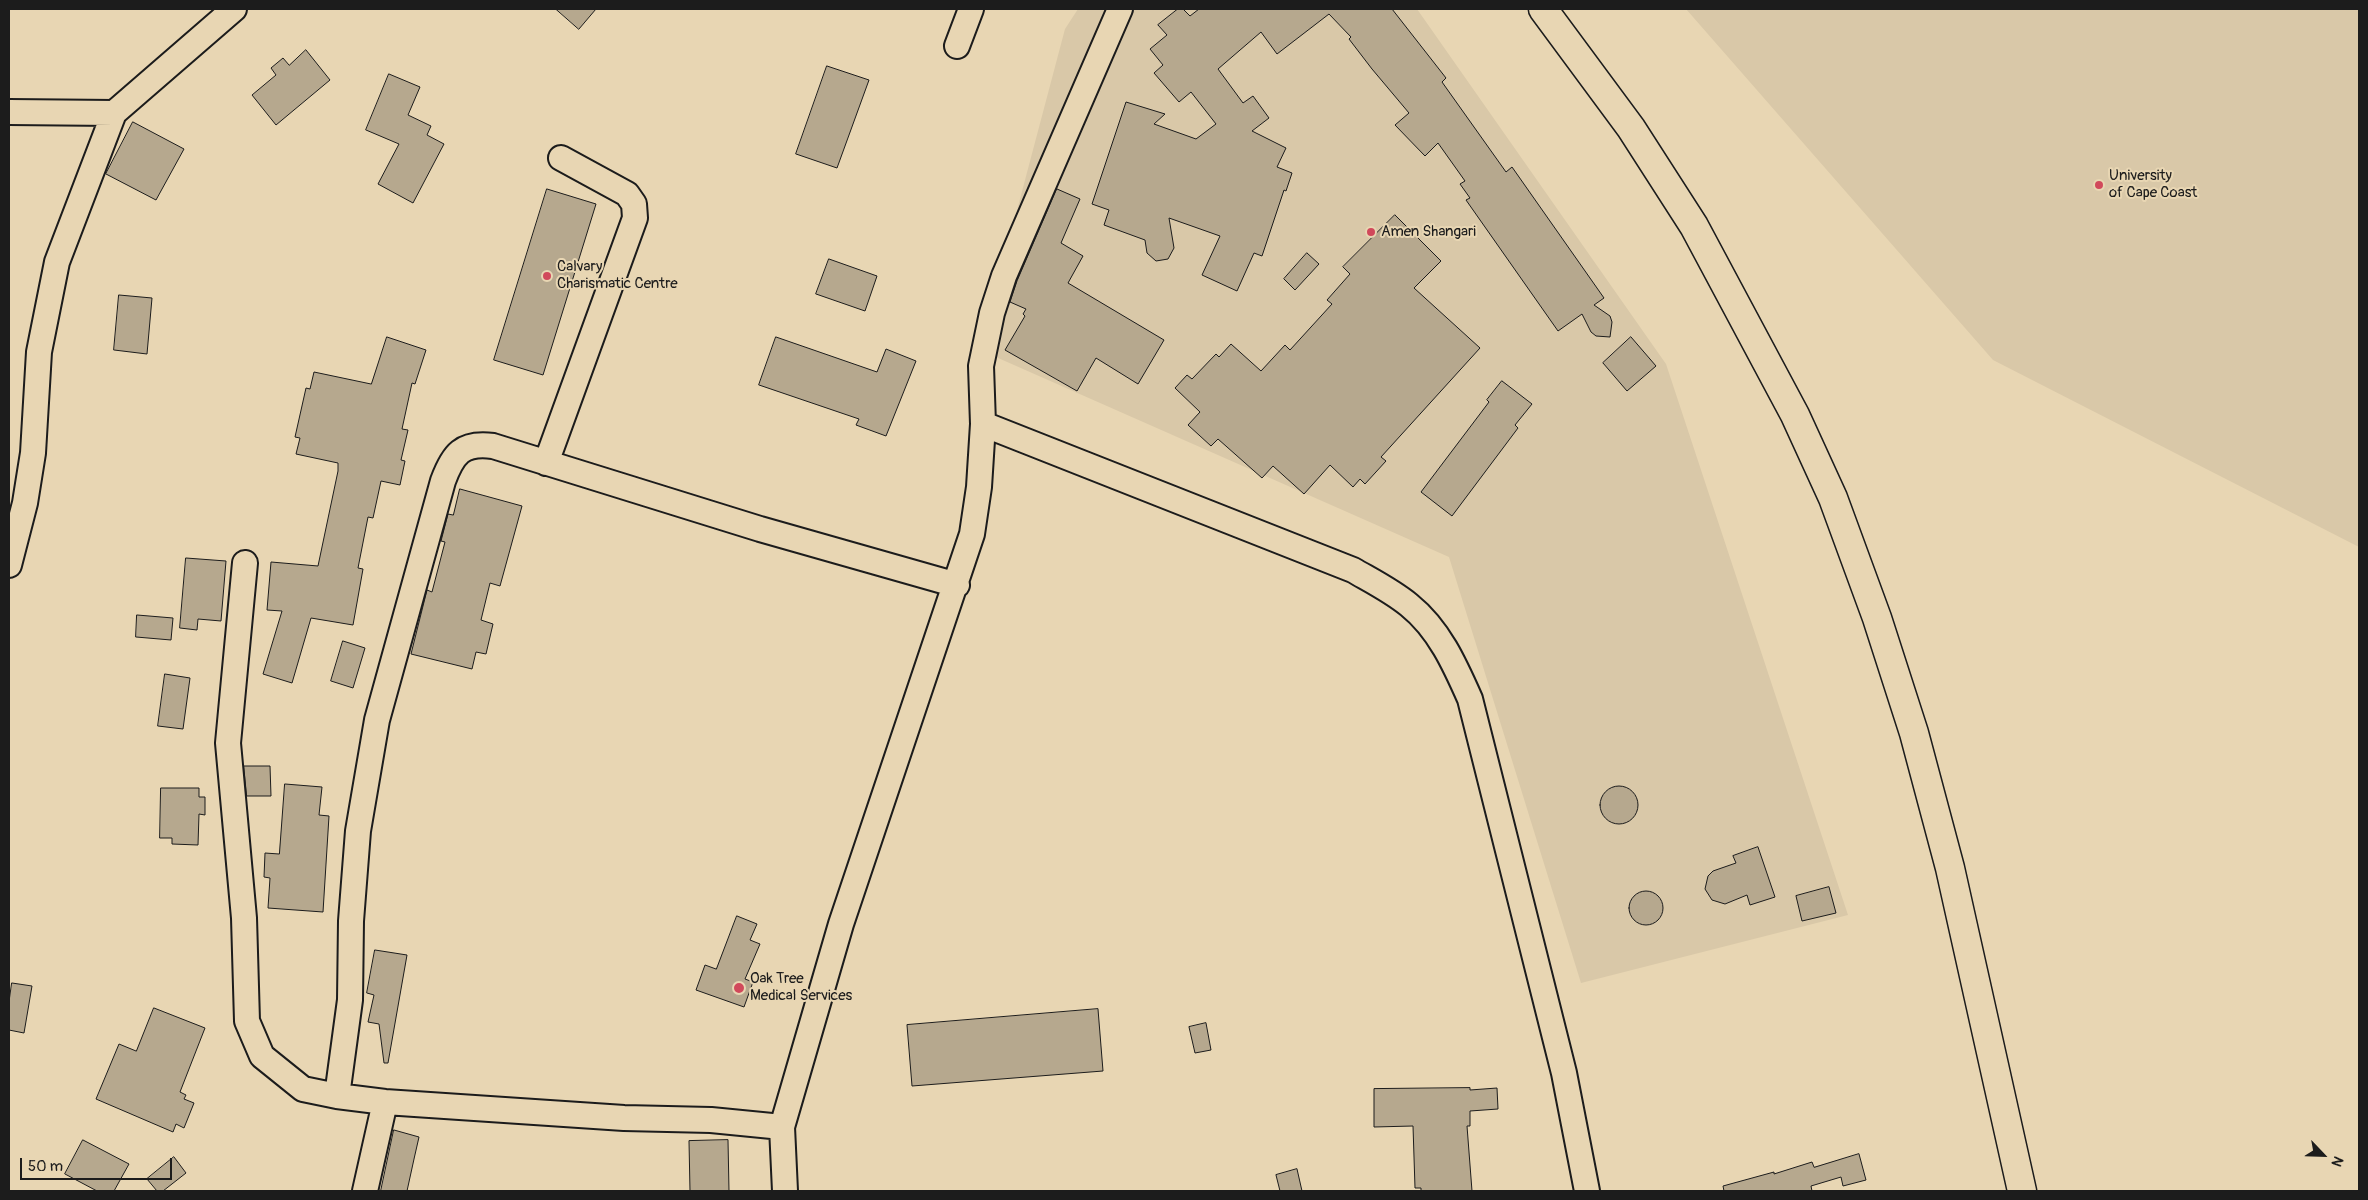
<!DOCTYPE html>
<html>
<head>
<meta charset="utf-8">
<style>
  body { margin:0 }
  #map { position:relative; width:2368px; height:1200px; overflow:hidden; background:#e8d6b3; font-family:Pangolin,sans-serif }
  canvas { display:block }
  .frame { position:absolute; inset:0; border:10px solid #1c1c1c; pointer-events:none }
  .north { position:absolute; left:2298px; top:1130px; width:50px; height:50px; -webkit-text-stroke:4px #e8d6b3; paint-order:stroke; rotate:114deg; font-size:14px; font-weight:700; line-height:20px; text-align:center; color:#1c1c1c }
  .north::after { content:''; display:block; margin:auto; width:18px; height:22px; background:#1c1c1c; clip-path:polygon(50% 0,100% 100%,50% 72%,0 100%) }
  .scale { position:absolute; left:20px; top:1158px; width:152px; height:22px; box-sizing:border-box; border:2px solid #1c1c1c; border-top:0; padding-left:6px; font-size:15px; line-height:18px; white-space:nowrap; color:#1c1c1c; -webkit-text-stroke:4px #e8d6b3; paint-order:stroke }
</style>
</head>
<body>
<div id="map">
<canvas width="2368" height="1200"></canvas>
<div class="frame"></div>
<div class="north">N</div>
<div class="scale">50 m</div>
</div>
<script>
const c = document.querySelector('canvas').getContext('2d');
c.lineJoin = 'round';
function fill(path, color) { c.fillStyle = color; c.fill(path, 'evenodd'); }
function strokePath(path, color, width, dash) { c.strokeStyle = color; c.lineWidth = width; c.lineCap = dash ? 'butt' : 'round'; c.setLineDash(dash || []); c.stroke(path); }
function label(font, color, halo, rows, align = 'center') {
  c.font = font + ' Pangolin,sans-serif'; c.lineWidth = 4; c.setLineDash([]); c.textBaseline = 'middle'; c.strokeStyle = halo; c.fillStyle = color; for (const [text, x, y, turn = 0] of rows) {
    c.save(); c.translate(x, y); c.rotate((+turn || 0) * Math.PI / 180); c.textAlign = isNaN(turn) ? turn : align; if (halo) c.strokeText(text, 0, 0); c.fillText(text, 0, 0); c.restore();
  }
}
fill(new Path2D(`
  M1078 9H1417L1666 364 1848 915 1581 983 1449 557 980 350 1065 29Z
  M1686 9H2359V547L1993 360Z`), '#d9c8a8');
const building = new Path2D(`
  M556 9H596L579 29Z
  M1178 9H1183L1190 16 1199 9H1392L1446 78 1442 82 1506 172 1512 167 1604 298 1594 305 1610 316 1612 322 1610 337 1596 336 1591 332 1582 314 1558 331 1466 200 1470 198 1460 184 1465 181 1438 143 1425 156 1395 125 1409 113 1372 69 1349 39 1351 37 1329 14 1277 54 1261 32 1218 69 1243 103 1253 96 1269 118 1252 131 1286 148 1277 167 1292 173 1286 191 1284 190 1262 256 1254 253 1237 291 1202 275 1220 236 1169 218 1174 248 1168 259 1156 261 1147 253 1145 240 1104 225 1109 210 1092 204 1126 102 1165 114 1154 124 1196 139 1216 124 1191 92 1179 102 1154 73 1163 65 1150 49 1167 35 1158 25Z
  M306 50 330 80 276 125 252 95 276 75 271 68 283 58 289 65Z
  M827 66 869 80 837 168 796 154Z
  M389 74 420 87 408 115 431 126 427 135 444 144 413 203 378 184 399 144 366 130Z
  M133 122 184 149 156 200 106 174Z
  M547 189 596 204 543 375 494 360Z
  M1057 189 1080 199 1061 243 1083 256 1068 283 1164 340 1138 384 1096 358 1077 391 1005 350 1025 316 1023 314 1026 309 1010 302 1017 281Z
  M1395 215 1441 261 1414 288 1480 348 1381 457 1386 461 1365 484 1360 479 1353 487 1330 465 1304 494 1273 466 1262 478 1218 439 1211 446 1188 425 1200 412 1175 388 1187 375 1192 379 1216 354 1219 357 1231 344 1261 371 1285 345 1290 350 1332 304 1327 300 1350 274 1343 267Z
  M1307 253 1319 264 1295 290 1284 279Z
  M829 259 877 276 865 311 816 294Z
  M119 295 152 298 147 354 114 350Z
  M387 337 426 350 415 384 412 383 402 429 408 430 401 460 405 461 400 485 381 481 373 518 368 517 358 568 363 569 353 625 311 618 292 683 263 674 282 611 267 610 271 562 318 566 338 471V463L296 454 300 438 295 437 306 388 310 389 314 372 371 384Z
  M776 337 877 372 886 349 916 361 886 436 856 425 859 419 759 385Z
  M1631 337 1656 366 1627 391 1603 363Z
  M1502 381 1532 404 1515 425 1518 428 1452 516 1421 492 1489 402 1487 400Z
  M460 489 522 506 500 586 490 583 481 620 493 624 486 654 476 652 472 669 411 654 427 590 432 592 445 542 441 541 448 514 453 515Z
  M186 558 226 561 221 621 198 619 197 630 180 628Z
  M137 615 173 618 171 640 136 637Z
  M343 641 365 648 353 688 331 681Z
  M165 674 190 678 183 729 158 726Z
  M244 766H270L271 796H247Z
  M285 784 322 787 319 815 329 816 323 912 268 908 270 878 264 877 265 853 279 854Z
  M1600 805a19 19 0 1 1 38 0a19 19 0 1 1-38 0Z
  M161 788H199V797H205V815L199 814 198 845 172 844V838H160Z
  M1758 847 1775 897 1750 905 1747 895 1725 904 1712 900 1705 889 1708 876 1713 871 1736 863 1733 856Z
  M1829 887 1836 913 1802 921 1796 896Z
  M1629 908a17 17 0 1 1 34 0a17 17 0 1 1-34 0Z
  M737 916 757 924 750 940 760 944 745 979 753 982 744 1007 696 990 705 965 716 969Z
  M375 950 407 955 388 1063H384L379 1024 368 1022 374 995 367 993Z
  M12 983 32 986 24 1033 9 1030V1002Z
  M154 1008 205 1028 180 1092 186 1095 184 1099 194 1103 184 1128 176 1124 173 1132 96 1099 119 1044 136 1051Z
  M1098 1009 1103 1071 912 1086 907 1025Z
  M1206 1023 1211 1050 1195 1053 1189 1027Z
  M1470 1088V1090L1497 1088 1498 1109 1470 1111V1126H1467L1472 1191H1421V1188H1415L1413 1126 1374 1127V1089Z
  M394 1130 419 1137 414 1159 407 1191H381Z
  M83 1140 129 1164 114 1191H97L65 1174Z
  M728 1140 729 1191H690L689 1141Z
  M1859 1154 1866 1180 1843 1186 1841 1177 1811 1186 1812 1191H1724L1723 1186 1774 1172V1174L1812 1162 1814 1167Z
  M174 1157 186 1173 163 1191H157L147 1179Z
  M1297 1169 1302 1191H1280L1276 1175Z`);
fill(building, '#b6a88e');
strokePath(building, '#1c1c1c', 1);
const minor = new Path2D(`
  M957 46 971 9
  M9 112 114 113 234 9
  M983 424 1353 570C1372 581 1392 591 1409 605 1439 629 1455 665 1470 699L1564 1073 1587 1191
  M546 463 635 218 634 204 627 194 561 158
  M245 563 228 743 244 918 247 1021 262 1056 303 1089 337 1096 385 1102 624 1118 711 1120 782 1127
  M9 565 25 503 33 453 39 352 57 262 114 113
  M337 1096 350 1000 351 921 358 831 377 720 443 481C453 454 462 442 493 446L760 529 957 585
  M365 1191 385 1102
  M785 1191 782 1127 841 924 972 534 979 487 983 424 981 366 992 313 1004 276 1120 9`);
const highway = new Path2D(`
  M1543 9 1631 128 1694 226 1795 415 1833 498 1877 618 1914 733 1950 868 2022 1191`);
strokePath(minor, '#1c1c1c', 28);
strokePath(highway, '#1c1c1c', 31);
strokePath(minor, '#e8d6b3', 24);
strokePath(highway, '#e8d6b3', 28);
for (const [x, y, r, color] of [
  [2099,185,5,"#d1495b"],
  [1371,232,5,"#d1495b"],
  [547,276,5,"#d1495b"],
  [739,988,6,"#d1495b"]
]) { const dot = new Path2D(); dot.arc(x, y, r, 0, 2 * Math.PI); c.fillStyle = color; c.fill(dot); strokePath(dot, '#e8d6b3', 2); }
label('15px', '#1c1c1c', '#e8d6b3', [
  ["University",2109,176],
  ["of Cape Coast",2109,193],
  ["Amen Shangari",1381,232],
  ["Calvary",557,267],
  ["Charismatic Centre",557,284],
  ["Oak Tree",750,979],
  ["Medical Services",750,996]
], 'left');
</script>
</body>
</html>
